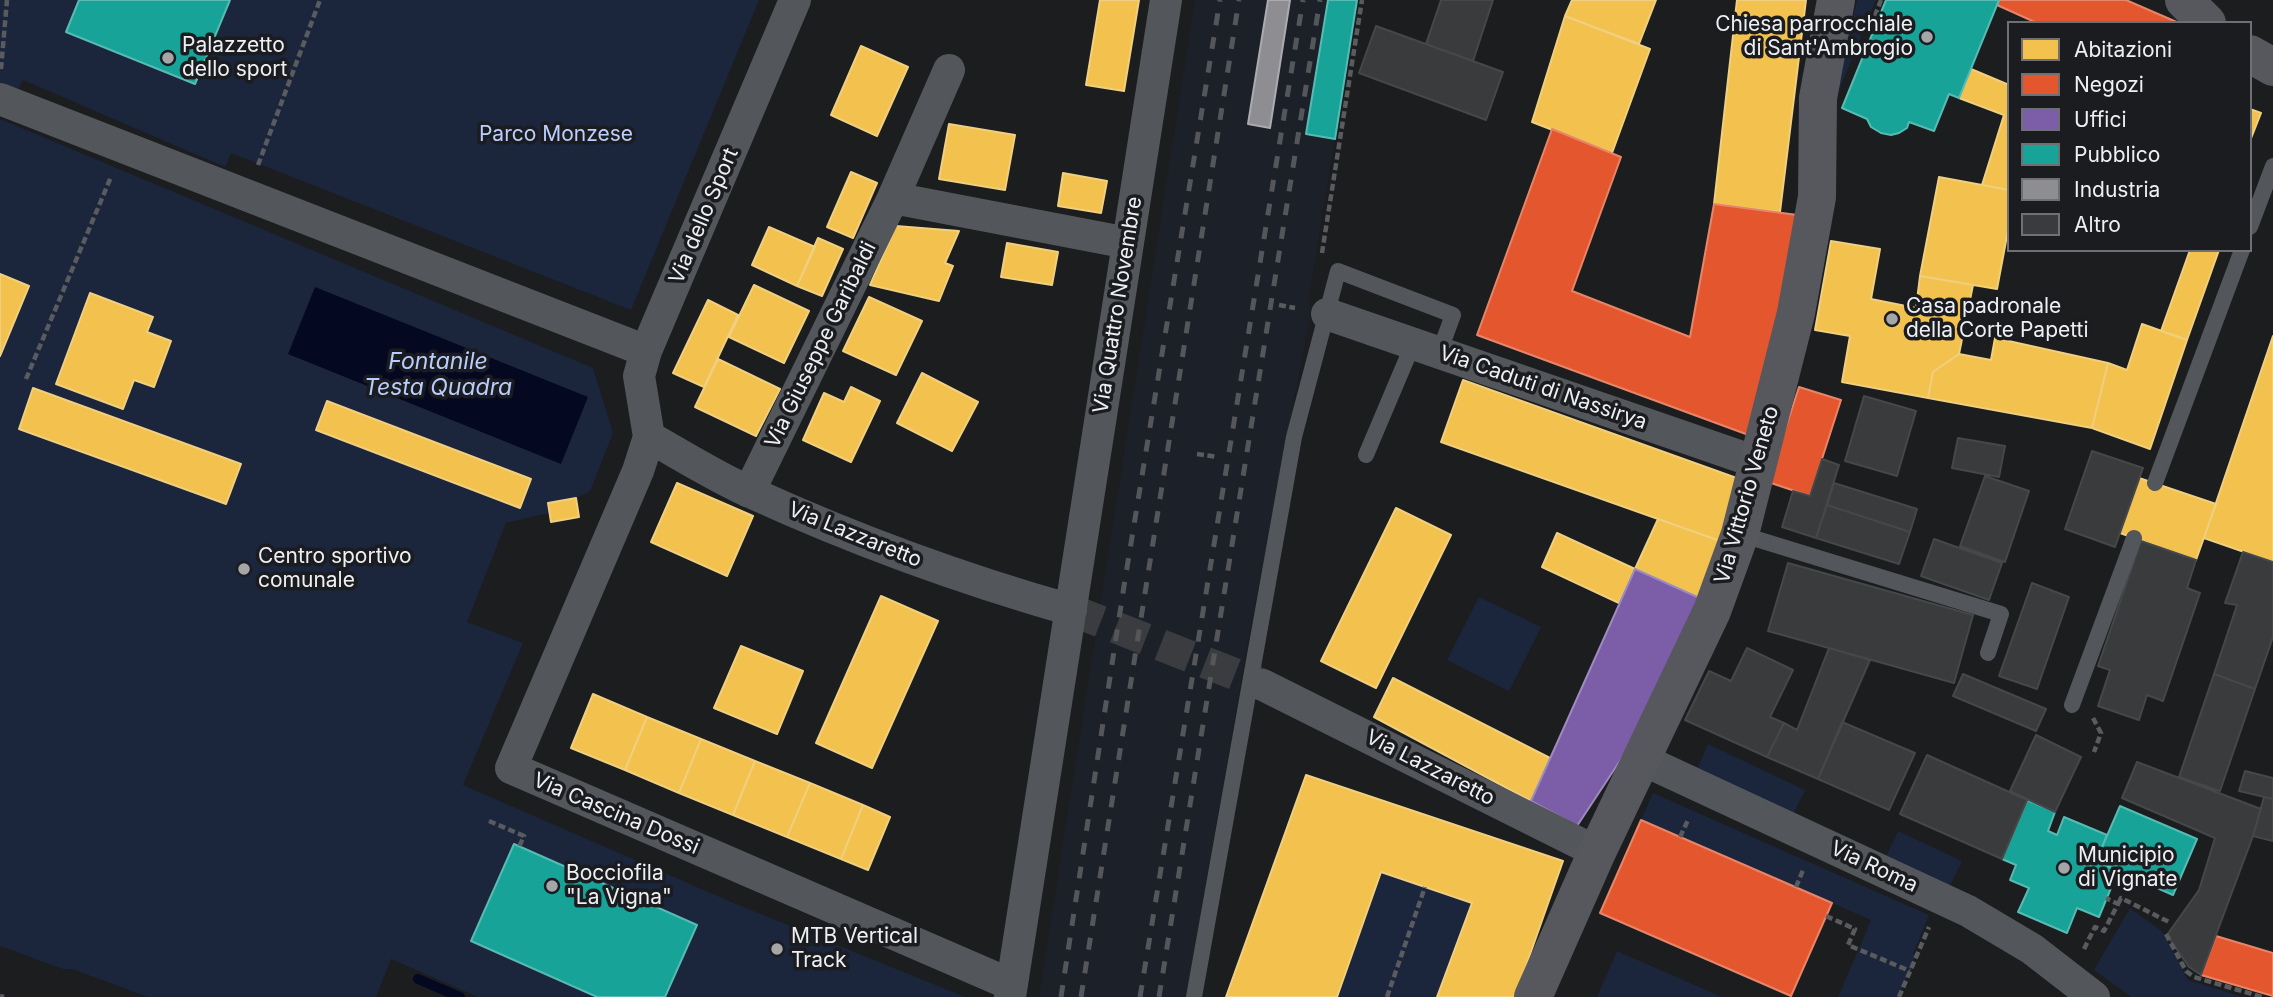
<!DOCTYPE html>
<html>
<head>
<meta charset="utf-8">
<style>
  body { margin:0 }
  #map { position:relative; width:2273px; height:997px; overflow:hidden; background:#1b1d1f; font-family:Inter,sans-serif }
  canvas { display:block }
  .legend { position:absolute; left:2007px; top:21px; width:245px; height:231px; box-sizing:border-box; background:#1a1c20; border:2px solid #6e7074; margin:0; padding:9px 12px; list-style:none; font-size:21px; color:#edeff2 }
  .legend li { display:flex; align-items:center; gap:14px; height:35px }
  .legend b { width:35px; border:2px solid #6e7074 }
</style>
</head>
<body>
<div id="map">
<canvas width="2273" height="997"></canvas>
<ul class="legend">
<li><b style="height:19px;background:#f2c14e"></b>Abitazioni</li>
<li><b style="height:19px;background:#e4572e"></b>Negozi</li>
<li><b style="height:19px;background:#7b5ea7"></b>Uffici</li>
<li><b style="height:19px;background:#17a398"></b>Pubblico</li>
<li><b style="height:19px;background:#8d8d92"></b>Industria</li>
<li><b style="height:19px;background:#3a3b3d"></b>Altro</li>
</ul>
</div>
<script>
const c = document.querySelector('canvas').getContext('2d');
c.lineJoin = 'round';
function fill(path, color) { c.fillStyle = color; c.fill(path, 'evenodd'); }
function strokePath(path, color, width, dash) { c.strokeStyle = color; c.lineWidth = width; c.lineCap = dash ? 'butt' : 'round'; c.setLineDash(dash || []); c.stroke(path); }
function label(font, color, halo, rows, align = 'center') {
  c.font = font + ' Inter,sans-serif'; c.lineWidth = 7; c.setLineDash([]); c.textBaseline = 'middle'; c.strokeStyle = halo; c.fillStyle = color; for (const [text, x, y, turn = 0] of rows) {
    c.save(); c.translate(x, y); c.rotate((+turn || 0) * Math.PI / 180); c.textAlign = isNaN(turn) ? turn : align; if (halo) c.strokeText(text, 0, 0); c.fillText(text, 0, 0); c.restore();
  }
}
fill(new Path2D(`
  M1195 0H1357L1308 304 1312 306 1248 642 1186 997H1039Z`), '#1c2029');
fill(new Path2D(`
  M0 0H759L631 310 231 153 225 167 23 80 15 95 0 89Z
  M1857 0H1876L1833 105Z
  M0 119 593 368 613 433 590 491 549 513 506 523 467 622 523 643 463 785 729 901 965 997H478L391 959 376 997H148L72 969H63L0 946Z
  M1479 597 1541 627 1509 691 1447 660Z
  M1708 744 1805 790 1792 817 1696 771Z
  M1653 793 1929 915 1913 954 1916 955 1899 997H1838L1871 920 1641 820Z
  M1898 831 1962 861 1948 889 1885 859Z
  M1381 872 1472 903 1437 997H1337Z
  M2130 908 2162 931 2188 980 2243 997H2131L2094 970Z
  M1617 951 1722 997H1597Z`), '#1b253c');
fill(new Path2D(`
  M315 287 588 397 561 464 288 354Z`), '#040820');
const homes = new Path2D(`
  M1100 0H1139L1124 91 1086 85Z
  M1572 0H1656L1639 44 1565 16Z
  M1737 0H1806L1780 212 1714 204Z
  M1565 16 1650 49 1612 153 1532 122Z
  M861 46 908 67 877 136 831 115Z
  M1971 69 2009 85V190L1982 185 2004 115 1959 98Z
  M2250 109 2261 113 2250 141Z
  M949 124 1015 135 1005 190 939 179Z
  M851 172 877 183 853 238 827 227Z
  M1063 173 1107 181 1101 213 1058 206Z
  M1939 177 2009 190V225L1997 289 1920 276Z
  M896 226 959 231 945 263 953 266 939 301 870 285Z
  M769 227 815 247 797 286 752 265Z
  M818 238 843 249 822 296 797 286Z
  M1831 241 1880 249 1871 299 1916 308 1920 276 1973 285 1959 354 1933 372 1928 398 1842 382 1850 336 1815 330Z
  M1007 243 1058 252 1052 285 1001 277Z
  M2190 250H2219L2187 340 2161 331Z
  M0 274 29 286 0 356Z
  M754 285 809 311 784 363 729 337Z
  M90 293 153 317 147 332 171 341 154 387 134 380 123 409 56 384Z
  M869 297 922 321 896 375 843 351Z
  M708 300 738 315 704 387 673 373Z
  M2142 324 2187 340 2150 449 2092 428 2108 363 2127 370Z
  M2273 336V562L2204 538Z
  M1995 338 2108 363 2092 428 1928 398 1933 372 1959 354 1991 360Z
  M718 359 780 389 756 436 695 407Z
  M922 373 978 402 952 451 897 423Z
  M1463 380 1745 481 1723 542 1441 442Z
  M851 387 880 401 851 462 803 440 824 393 844 402Z
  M33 388 241 464 226 504 19 429Z
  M327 401 531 479 520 508 316 430Z
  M2139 478 2216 504 2196 560 2120 533Z
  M677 483 753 516 727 576 651 542Z
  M576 498 579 517 551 522 548 503Z
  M1396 508 1451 535 1376 688 1321 661Z
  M1658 519 1723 542 1704 600 1635 569Z
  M1557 533 1635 569 1619 603 1542 567Z
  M881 596 938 621 872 768 816 743Z
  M741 646 803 671 777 734 714 708Z
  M1393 678 1550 758 1531 801 1374 717Z
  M593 694 647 717 625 770 571 748Z
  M647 717 701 739 679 793 625 770Z
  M701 739 755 761 733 815 679 793Z
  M755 761 810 783 787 837 733 815Z
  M1306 775 1563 861 1515 997H1437L1472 903 1381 872 1337 997H1226Z
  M810 783 863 805 841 859 787 837Z
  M863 805 890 817 868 870 841 859Z`);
fill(homes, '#f2c14e');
strokePath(homes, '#f0cf7f', 2);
const shops = new Path2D(`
  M1999 0H2126L2179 23H2037L1997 5Z
  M1552 129 1621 157 1572 291 1690 337 1714 204 1805 216 1754 437 1477 335Z
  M1799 387 1841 400 1810 496 1768 482Z
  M1641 820 1832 903 1791 996 1600 913Z
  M2216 936 2273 953V996L2201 975Z`);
fill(shops, '#e4572e');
strokePath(shops, '#e78569', 2);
const offices = new Path2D(`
  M1635 569 1704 600 1639 732 1577 826 1531 801Z`);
fill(offices, '#7b5ea7');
strokePath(offices, '#9d8abe', 2);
const public = new Path2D(`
  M79 0H230L195 84 66 32Z
  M1328 0H1357L1335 139 1306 134Z
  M1886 0H1999L1959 98 1949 94 1934 131 1909 122 1907 128 1899 133 1891 135 1881 133 1871 127 1867 119 1842 108Z
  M2027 800 2055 812 2048 831 2057 835 2064 817 2107 835 2096 861 2118 871 2099 917 2077 908 2067 933 2018 912 2029 888 2010 880 2016 865 2002 859Z
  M2120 806 2197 839 2173 895 2096 861Z
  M514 844 697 925 665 997H597L471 941Z`);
fill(public, '#17a398');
strokePath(public, '#57bab3', 2);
const industry = new Path2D(`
  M1268 0H1290L1270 128 1248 124Z`);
fill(industry, '#8d8d92');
strokePath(industry, '#aaaaaf', 2);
strokePath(new Path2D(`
  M418 979 460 997`), '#040820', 10);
const building = new Path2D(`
  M1441 0H1493L1473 61 1426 44Z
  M1376 26 1503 72 1486 120 1359 73Z
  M1864 396 1916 411 1897 476 1845 461Z
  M1958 438 2005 446 1999 477 1952 468Z
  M2092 451 2143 468 2115 547 2065 529Z
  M1822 459 1839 465 1816 538 1782 527 1793 491 1810 496Z
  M1985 476 2029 491 2005 562 1960 546Z
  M1834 483 1917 509 1910 532 1827 505Z
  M1827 505 1910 532 1899 564 1816 538Z
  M1934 539 2002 563 1989 600 1921 576Z
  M2141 541 2196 560 2187 588 2200 593 2163 701 2147 695 2139 720 2098 706 2110 670 2098 666Z
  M2243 552 2273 562V637L2255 689 2214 674 2237 605 2225 603Z
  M1788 563 1973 615 1954 683 1768 631Z
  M2032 583 2069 597 2037 689 1999 676Z
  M1747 648 1793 670 1770 717 1784 723 1767 757 1685 720 1709 671 1731 681Z
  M1829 648 1870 660 1818 779 1767 757 1784 723 1797 730Z
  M1963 674 2046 709 2036 731 1953 696Z
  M2214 674 2255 689 2220 791 2179 777Z
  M1842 722 1915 753 1889 810 1818 779Z
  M2036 735 2081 757 2055 812 2010 791Z
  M1927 755 2027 800 2002 859 1900 814Z
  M2137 762 2261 809 2253 836 2201 975 2189 967 2167 935 2199 890 2215 838 2122 798Z
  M2245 771 2273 778V799L2239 791Z
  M2264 797 2273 799V841L2253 836Z`);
fill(building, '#3a3b3d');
strokePath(building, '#454749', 2);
strokePath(new Path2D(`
  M1071 610 1263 685`), '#3a3c3f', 32, [32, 16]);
strokePath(new Path2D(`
  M1871 26 1881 0
  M1 69 7 0
  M258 165 320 0
  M1322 253 1362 0
  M1279 305 1295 308
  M26 379 111 177
  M1197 454 1217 457
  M2093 718 2101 733 2094 752
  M489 821 524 836 519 847
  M1680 837 1689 818
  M1796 887 1803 870
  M2118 904 2121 898 2171 923
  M1826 916 1855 929 1848 945 1910 971
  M2166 934 2186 971 2194 977 2262 997
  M2084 949 2095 927 2104 931 2118 904 2106 898
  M0 996 4 997
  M1387 997 1425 887
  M1899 997 1929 927`), '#595b5e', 4.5, [7, 3.5]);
strokePath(new Path2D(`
  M2250 227 2273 166
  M1366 455 1413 344
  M2155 483 2242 250
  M1740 534 2001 614 1988 653
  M2072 705 2134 538
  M1194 997 1294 437 1338 271 1453 315 1439 353`), '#53565a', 16);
strokePath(new Path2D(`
  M795 0 646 351 639 376 649 437 638 471 511 768 1012 985
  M0 99 646 351
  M893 198 949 70
  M1327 314 1759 463
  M649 437C683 456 716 477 752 493 855 540 962 579 1071 610
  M749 492 893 198 1128 243
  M1263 685 1597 852
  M1641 759 1968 911 2032 949 2094 997
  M1010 997 1166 0`), '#53565a', 32);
strokePath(new Path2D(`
  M2184 0 2207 23
  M2250 54 2273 67
  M1533 997 1597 852 1712 611 1740 534 1796 313 1817 197 1818 98 1836 0`), '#56585e', 38);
strokePath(new Path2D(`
  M1061 997 1124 586 1220 0
  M1081 997 1239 0
  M1140 997 1303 0
  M1159 997 1320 0`), '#545659', 5, [12, 12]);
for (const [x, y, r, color] of [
  [1927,37,7,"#a4a6a8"],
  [168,58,7,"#a4a6a8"],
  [1892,319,7,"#a4a6a8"],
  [244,569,7,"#a4a6a8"],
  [2064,868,7,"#a4a6a8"],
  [552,886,7,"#a4a6a8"],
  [777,949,7,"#a4a6a8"]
]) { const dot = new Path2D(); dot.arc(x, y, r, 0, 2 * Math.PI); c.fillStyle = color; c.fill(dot); strokePath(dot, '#1a1c20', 2.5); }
label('21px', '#edeff2', '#1a1c20', [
  ["Chiesa parrocchiale",1913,25,"right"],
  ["di Sant'Ambrogio",1913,49,"right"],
  ["Palazzetto",182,46],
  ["dello sport",182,70],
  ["Casa padronale",1906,307],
  ["della Corte Papetti",1906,331],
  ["Centro sportivo",258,557],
  ["comunale",258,581],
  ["Municipio",2078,856],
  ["di Vignate",2078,880],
  ["Bocciofila",566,874],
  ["\"La Vigna\"",566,898],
  ["MTB Vertical",791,937],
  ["Track",791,961]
], 'left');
label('21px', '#bacffe', '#1a1c20', [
  ["Parco Monzese",556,135]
]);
label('21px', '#edeff2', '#1a1c20', [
  ["Via dello Sport",704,216,-67],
  ["Via Quattro Novembre",1118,305,-81],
  ["Via Giuseppe Garibaldi",821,345,-64],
  ["Via Caduti di Nassirya",1543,388,19],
  ["Via Vittorio Veneto",1747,495,-74],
  ["Via Lazzaretto",855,535,22],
  ["Via Lazzaretto",1430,768,27],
  ["Via Cascina Dossi",616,814,23],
  ["Via Roma",1874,867,25]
]);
label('italic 23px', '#b8cdfc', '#1a1c20', [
  ["Fontanile",438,362],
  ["Testa Quadra",438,388]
]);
</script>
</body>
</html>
